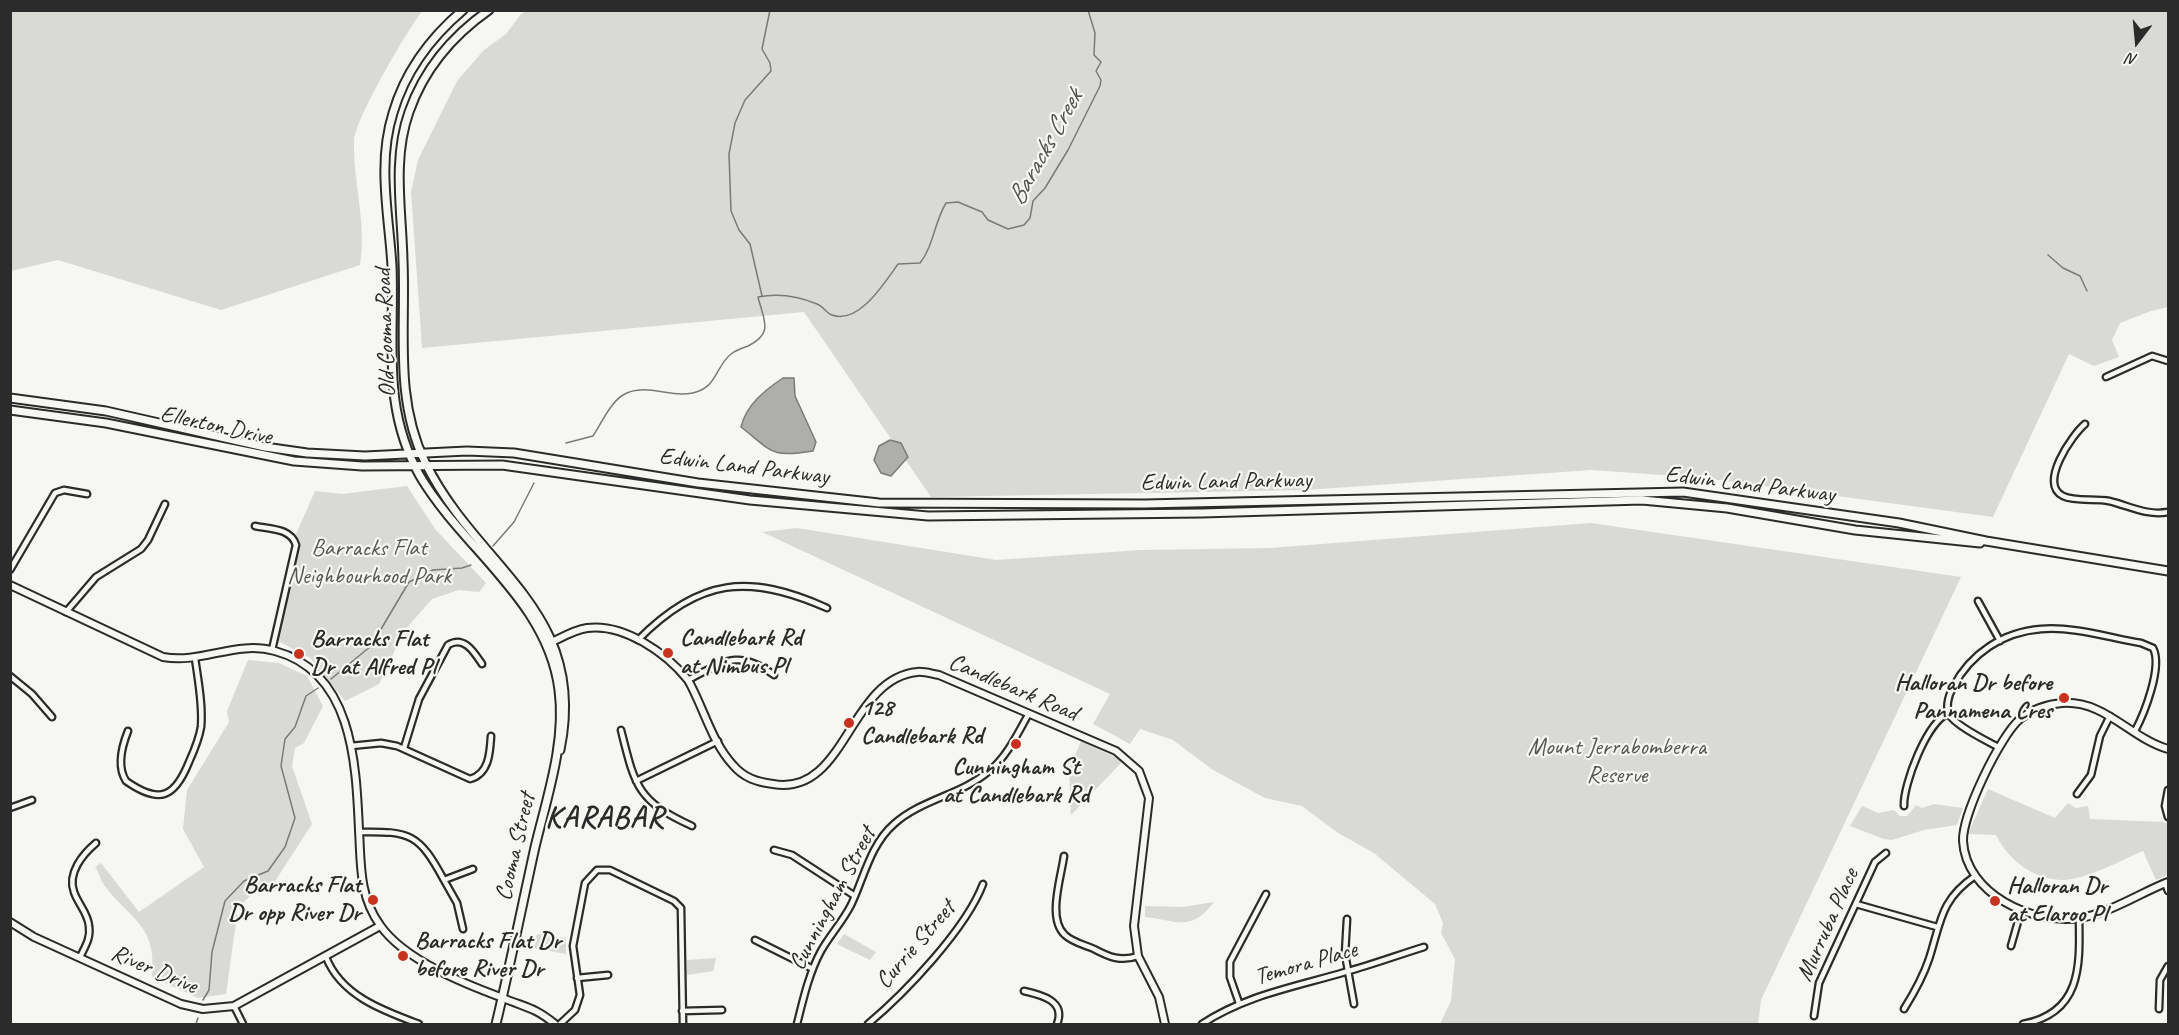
<!DOCTYPE html>
<html>
<head>
<meta charset="utf-8">
<style>
  body { margin:0 }
  #map { position:relative; width:2179px; height:1035px; overflow:hidden; background:#f6f6f2; font-family:Caveat,sans-serif }
  canvas { display:block }
  .frame { position:absolute; inset:0; border:12px solid #2b2b2b; pointer-events:none }
  .north { position:absolute; left:2107px; top:12px; width:60px; height:60px; -webkit-text-stroke:4px #f6f6f2; paint-order:stroke; rotate:196deg; font-size:16px; font-weight:700; line-height:24px; text-align:center; color:#2b2b2b }
  .north::after { content:''; display:block; margin:auto; width:21px; height:27px; background:#2b2b2b; clip-path:polygon(50% 0,100% 100%,50% 72%,0 100%) }
</style>
</head>
<body>
<div id="map">
<canvas width="2179" height="1035"></canvas>
<div class="frame"></div>
<div class="north">N</div>
</div>
<script>
const c = document.querySelector('canvas').getContext('2d');
c.lineJoin = 'round';
function fill(path, color) { c.fillStyle = color; c.fill(path, 'evenodd'); }
function strokePath(path, color, width, dash) { c.strokeStyle = color; c.lineWidth = width; c.lineCap = dash ? 'butt' : 'round'; c.setLineDash(dash || []); c.stroke(path); }
function label(font, color, halo, rows, align = 'center') {
  c.font = font + ' Caveat,sans-serif'; c.lineWidth = 4.5; c.setLineDash([]); c.textBaseline = 'middle'; c.strokeStyle = halo; c.fillStyle = color; for (const [text, x, y, turn = 0] of rows) {
    c.save(); c.translate(x, y); c.rotate((+turn || 0) * Math.PI / 180); c.textAlign = isNaN(turn) ? turn : align; if (halo) c.strokeText(text, 0, 0); c.fillText(text, 0, 0); c.restore();
  }
}
fill(new Path2D(`
  M10 11H422C407 31 355 119 354 141 353 183 367 223 360 265L221 310 58 260 11 271Z
  M527 11H2168V307L2151 311 2120 323 2112 340 2119 357 2094 366 2069 354 1993 517 1704 478 1591 470 1306 490 931 497 804 312 422 348 411 192 418 160 457 81 484 50 506 34 521 14Z
  M407 486 435 529 486 583 479 592 459 590 432 599 404 631 379 684 345 701 310 658 278 641 289 587 299 552 296 534 315 491 342 494Z
  M1591 523 1961 577 1761 1000 1758 1024H1440L1451 1001 1455 959 1441 933 1443 923 1435 904 1374 853 1338 833 1302 806 1265 798 1213 770 1173 740 1140 729 1130 744 1093 724 1110 694 762 532 797 528 996 560 1141 550 1270 548Z
  M248 660 279 663 307 676 323 706 304 743 295 748 292 766 312 824 270 889 253 893 238 908 226 994 198 998 152 977C157 924 132 922 104 885 99 878 100 873 95 867L101 863 139 912 204 867 183 829 187 790 229 722 227 711Z
  M1081 741 1123 761 1071 815 1069 770Z
  M1988 789 2055 818 2068 803 2076 808 2088 806 2090 819 2163 822 2168 824V875L2156 880 2143 851C2121 860 2086 880 2063 880 2034 880 2008 860 1996 835L1968 834Z
  M1934 804 1963 808 1957 825 1924 830 1892 840 1884 839 1850 826 1862 806 1878 813 1894 810 1900 816H1907L1916 805 1922 808Z
  M1214 902C1191 932 1179 921 1145 917V906L1183 907Z
  M537 934 566 938V954L534 948Z
  M844 934 876 952 870 960 837 944Z
  M716 958 713 971 687 975V960Z`), '#d9d9d5');
const water = new Path2D(`
  M783 378H794L795 396 816 442 813 451C770 458 773 452 741 427 746 405 765 390 783 378Z
  M890 440 901 443 908 457 891 476 881 473 874 460 879 446Z`);
fill(water, '#aeaeab');
strokePath(water, '#7a7a78', 1.5);
strokePath(new Path2D(`
  M2048 255 2063 268 2080 276 2087 291
  M762 296 750 244 739 230 731 211 729 154 735 123 745 100 771 71 770 63 762 49 770 10
  M566 443 593 436C601 424 610 403 623 395 647 381 675 401 699 391 717 384 717 365 731 354 736 350 743 348 748 346 774 333 764 321 758 297 778 293 798 296 817 304 823 306 826 313 832 315 859 325 885 282 898 264L920 263C934 245 934 223 946 203L958 202 982 212 988 220 1008 229 1024 225 1030 218 1033 201 1045 188 1068 150 1100 86 1101 80 1096 71 1101 62 1094 55 1095 33 1088 10
  M493 546 514 522 534 483
  M331 679 371 646 409 582 433 570 462 568 471 565
  M203 1000 209 990 212 952 225 901 244 881 268 871 285 847 295 818 281 766 285 739 295 727 306 696 318 688
  M196 1024 198 1018`), '#7a7a78', 1.5);
const minor = new Path2D(`
  M2106 377 2152 356 2168 361
  M2085 424C2072 435 2038 484 2063 496 2075 502 2096 498 2109 501 2130 506 2147 516 2168 512
  M255 526C270 529 291 528 296 545L272 650
  M10 570 55 493 64 490 87 494
  M1978 601 2000 641
  M66 612 96 577 141 549 148 540 165 504
  M638 640C699 578 749 573 827 608
  M10 676 32 694 52 717
  M688 680C723 662 738 648 774 675
  M621 730C635 786 637 801 692 826
  M128 731C122 746 117 767 126 781 160 805 175 797 189 762 194 751 199 739 201 727 203 705 198 680 195 658
  M351 746 381 743 397 746 470 779C489 774 490 753 491 736
  M1998 747C1987 741 1954 725 1949 714 1945 705 1949 695 1953 687 1971 653 2003 632 2041 629 2073 626 2110 638 2141 643L2153 648C2163 667 2144 714 2135 731
  M404 748 419 699 448 645C464 635 474 652 482 664
  M636 781 718 741
  M2168 790 2165 806 2168 817
  M2077 794 2091 775 2100 736 2110 716
  M1904 806C1903 785 1927 721 1949 713
  M10 808 32 800
  M359 832C411 831 419 834 444 880L473 869
  M774 850 792 855 855 896
  M1064 856C1061 878 1047 919 1065 935 1072 942 1085 945 1094 949 1109 957 1121 962 1138 956
  M444 880 457 903 463 929
  M2165 883 2168 891
  M1856 904 1937 927
  M1347 919 1345 954 1354 1004
  M755 940 813 969
  M2011 946 2021 911
  M80 957C85 947 91 938 89 926 88 913 78 904 74 892 67 873 83 854 96 843
  M326 957C341 996 384 1011 419 1024
  M577 978 608 975
  M1024 991C1042 995 1066 1001 1057 1024
  M1239 1003 1230 977V962L1266 894
  M234 1006 243 1024
  M1904 1009C1914 993 1923 977 1929 959 1941 922 1940 900 1975 876
  M2159 1009 2160 980 2168 966
  M682 1011 722 1010
  M1814 1016 1819 983 1875 862 1886 853
  M560 1024 575 1010 580 995 573 946 585 883 597 870H610L674 901 681 908 683 1024
  M797 1024C803 1000 809 973 821 951 830 935 843 921 851 905 864 878 870 845 894 824 922 799 961 795 989 771 1006 758 1018 733 1028 715
  M868 1024C905 993 966 929 983 884
  M1202 1024C1246 995 1295 987 1345 972 1371 965 1398 955 1424 947
  M2023 1024C2082 1013 2080 965 2079 918`);
const tertiary = new Path2D(`
  M10 585 163 657C202 664 236 640 275 651 353 672 356 764 359 830 361 864 359 896 380 925 404 960 465 984 503 998 527 1008 534 1007 555 1024
  M548 644C561 638 573 630 587 628 624 623 666 653 688 680 703 706 712 743 733 765 744 778 757 782 773 784 846 797 848 679 917 672 924 671 932 674 939 675L1116 751 1139 771 1149 798 1134 926 1138 956 1159 997 1165 1024
  M2168 749C2130 738 2105 700 2062 703 2047 704 2031 710 2020 719 2000 736 1962 815 1963 841 1966 894 2032 925 2080 918 2110 913 2140 893 2168 882
  M10 922 34 937 181 1004 203 1009 234 1006 380 926`);
const secondary = new Path2D(`
  M463 10C430 38 405 72 393 113 377 164 389 215 392 266 395 341 381 407 420 476 463 549 548 601 559 690 566 742 547 797 535 847 522 906 510 966 496 1024
  M489 10C452 36 424 69 409 112 392 160 402 211 403 261 406 329 394 398 425 462 477 569 589 610 560 750
  M10 398 106 411 265 447 307 453 365 456 467 451 514 453 698 483 879 503 1144 504 1683 492 1899 523 1986 541 2168 571
  M10 410 106 423 294 461 362 466 502 465 750 500 928 516 1202 513 1642 500 1727 508 1855 530 1980 543`);
strokePath(minor, '#2b2b2b', 9);
strokePath(tertiary, '#2b2b2b', 10);
strokePath(secondary, '#2b2b2b', 11);
strokePath(minor, '#f6f6f2', 4.5);
strokePath(tertiary, '#f6f6f2', 6);
strokePath(secondary, '#f6f6f2', 7);
for (const [x, y, r, color] of [
  [668,653,6,"#c8321e"],
  [299,654,6,"#c8321e"],
  [2064,698,6,"#c8321e"],
  [849,723,6,"#c8321e"],
  [1016,744,6,"#c8321e"],
  [373,900,6,"#c8321e"],
  [1995,901,6,"#c8321e"],
  [403,956,6,"#c8321e"]
]) { const dot = new Path2D(); dot.arc(x, y, r, 0, 2 * Math.PI); c.fillStyle = color; c.fill(dot); strokePath(dot, '#f6f6f2', 2); }
label('24px', '#2b2b2b', '#f6f6f2', [
  ["Old Cooma Road",386,333,-92],
  ["Ellerton Drive",216,426,12],
  ["Edwin Land Parkway",744,467,7],
  ["Edwin Land Parkway",1226,482,-1],
  ["Edwin Land Parkway",1750,485,7],
  ["Candlebark Road",1013,688,23],
  ["Cooma Street",516,847,-77],
  ["Cunningham Street",833,899,-62],
  ["Murruba Place",1828,925,-66],
  ["Currie Street",916,945,-49],
  ["Temora Place",1306,964,-16],
  ["River Drive",154,970,23]
]);
label('24px', '#565656', '#f6f6f2', [
  ["Barracks Flat",369,549],
  ["Neighbourhood Park",369,577],
  ["Mount Jerrabomberra",1617,748],
  ["Reserve",1617,776]
]);
label('bold 24px', '#2b2b2b', '#f6f6f2', [
  ["Candlebark Rd",680,639],
  ["at Nimbus Pl",680,667],
  ["Barracks Flat",311,640],
  ["Dr at Alfred Pl",311,668],
  ["Halloran Dr before",2052,684,"right"],
  ["Pannamena Cres",2052,712,"right"],
  ["128",861,709],
  ["Candlebark Rd",861,737],
  ["Cunningham St",1016,768,"center"],
  ["at Candlebark Rd",1016,796,"center"],
  ["Barracks Flat",361,886,"right"],
  ["Dr opp River Dr",361,914,"right"],
  ["Halloran Dr",2007,887],
  ["at Elaroo Pl",2007,915],
  ["Barracks Flat Dr",415,942],
  ["before River Dr",415,970]
], 'left');
label('italic 26px', '#525251', '#f6f6f2', [
  ["Baracks Creek",1046,148,-61]
]);
c.letterSpacing = '1.5px';
label('bold 30px', '#2b2b2b', '#f6f6f2', [
  ["KARABAR",605,819]
]);
c.letterSpacing = '0px';
</script>
</body>
</html>
